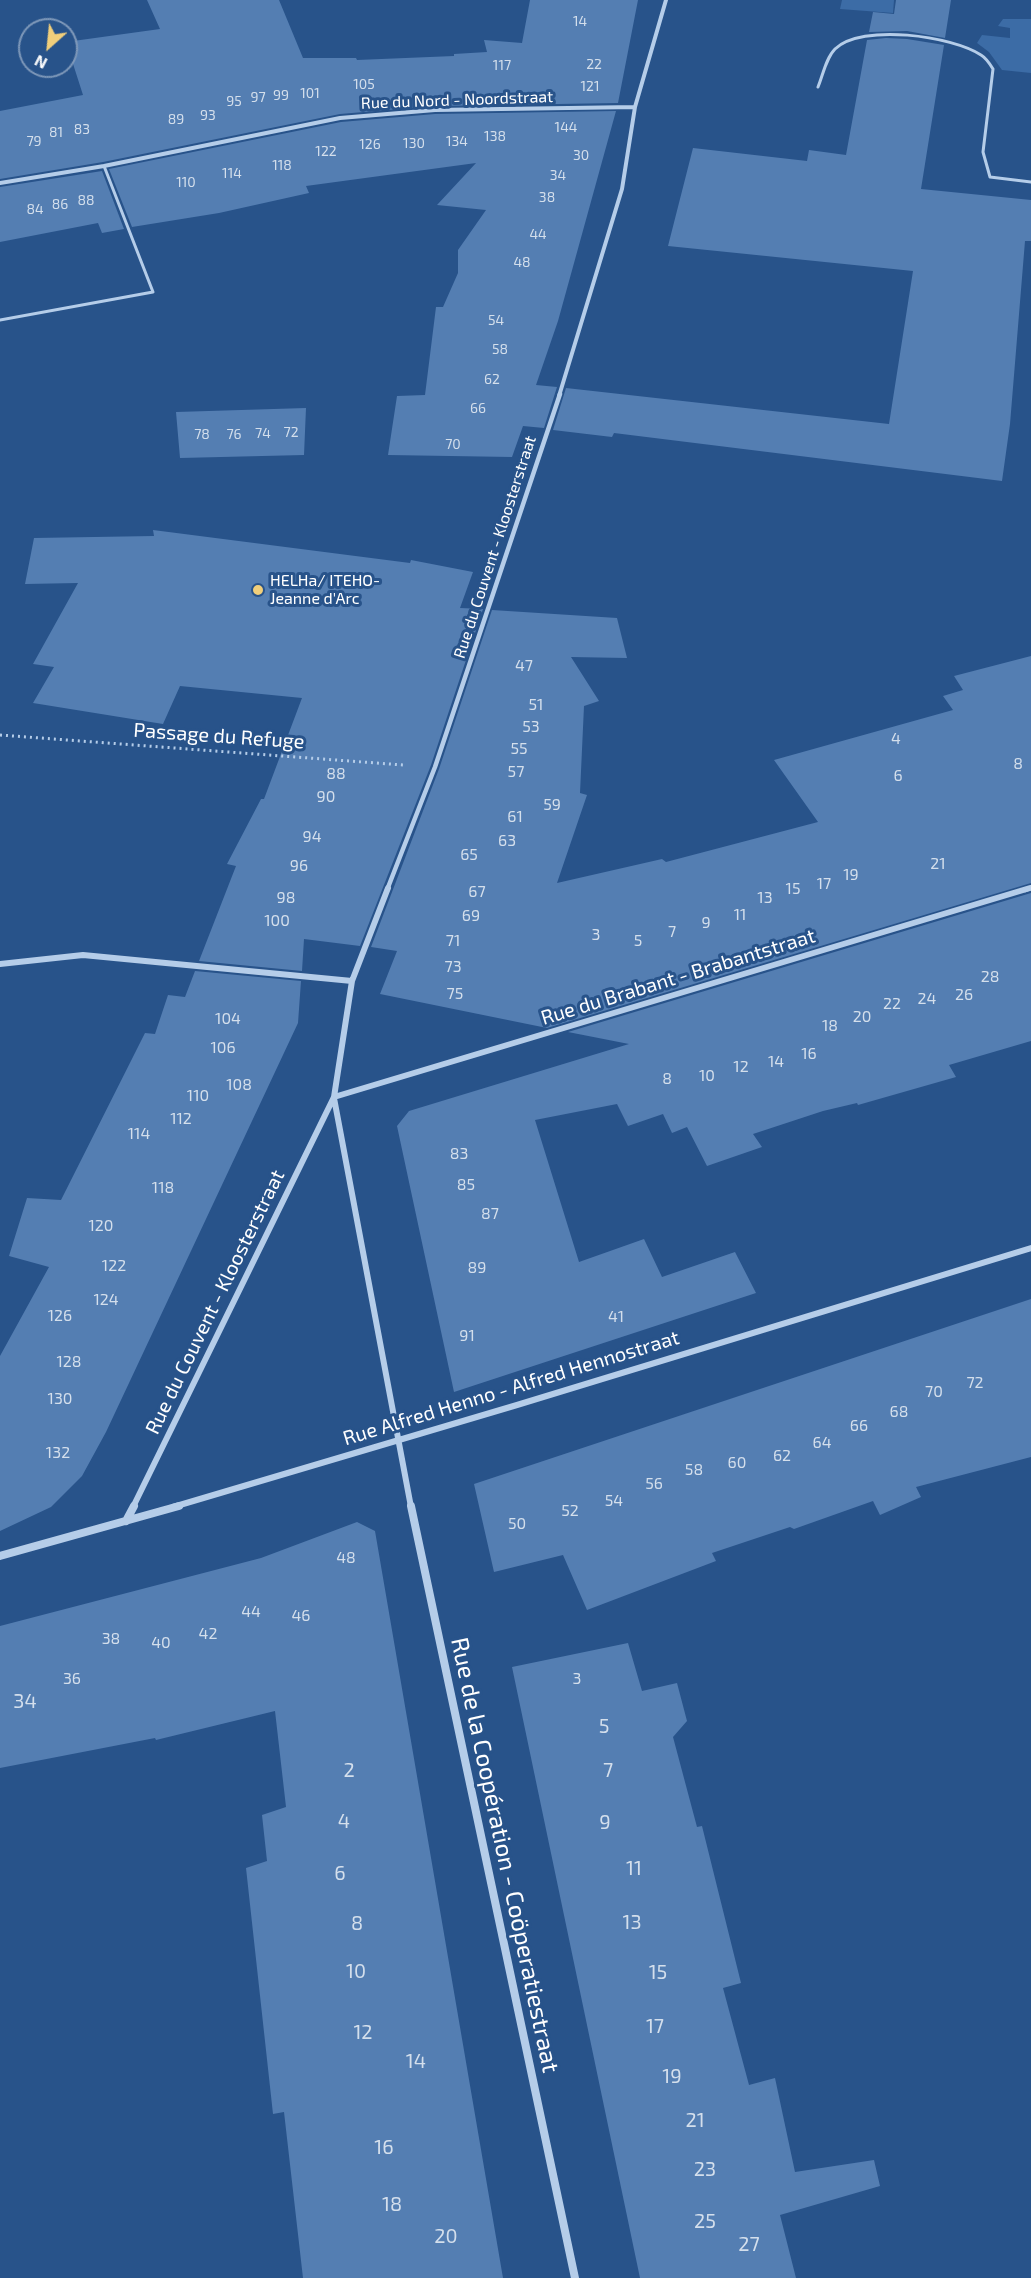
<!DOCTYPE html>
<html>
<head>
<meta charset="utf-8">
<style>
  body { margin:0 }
  #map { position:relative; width:1031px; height:2278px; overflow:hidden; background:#28538a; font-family:"Exo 2",sans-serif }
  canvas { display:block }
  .north { position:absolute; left:18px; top:18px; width:60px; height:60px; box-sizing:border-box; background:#28538a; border:2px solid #7e98b9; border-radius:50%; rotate:207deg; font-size:16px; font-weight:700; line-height:24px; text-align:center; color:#fff }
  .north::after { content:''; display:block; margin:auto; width:21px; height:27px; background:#f1cf7b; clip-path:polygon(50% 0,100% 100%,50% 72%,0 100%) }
</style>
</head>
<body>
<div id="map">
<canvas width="1031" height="2278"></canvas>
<div class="north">N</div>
</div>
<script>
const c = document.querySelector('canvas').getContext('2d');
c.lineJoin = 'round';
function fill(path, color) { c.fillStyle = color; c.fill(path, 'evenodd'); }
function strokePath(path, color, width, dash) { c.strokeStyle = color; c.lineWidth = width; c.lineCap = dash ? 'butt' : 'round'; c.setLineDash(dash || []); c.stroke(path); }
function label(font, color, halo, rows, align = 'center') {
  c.font = font + ' "Exo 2",sans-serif'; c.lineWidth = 6; c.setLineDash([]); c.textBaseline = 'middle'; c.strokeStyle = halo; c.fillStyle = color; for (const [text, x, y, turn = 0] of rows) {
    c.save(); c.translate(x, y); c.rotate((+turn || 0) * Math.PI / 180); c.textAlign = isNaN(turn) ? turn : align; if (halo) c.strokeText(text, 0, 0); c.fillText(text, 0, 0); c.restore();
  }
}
fill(new Path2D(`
  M842 0H894L893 13 840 9Z
  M1003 19H1031V73L1002 70 989 52 977 43 982 35 1010 38V28L998 26Z`), '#3c6ca6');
fill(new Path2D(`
  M147 0H279L303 58H356L357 60 454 56V54L487 52 484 40 522 43 530 0H638L618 103 435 106 340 114 103 162 0 179V111L83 95 66 42 160 29Z
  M896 0H951L945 38 907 31 869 32 873 12 894 14Z
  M886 38 907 39 944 45 921 189 1031 200V241H1025L1010 424 1002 481 614 433 612 437 553 430 566 388 889 424 913 271 668 246 693 148 807 161 809 150 846 155 867 40Z
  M616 111 558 321 536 385 557 387 544 428 523 426 512 457 388 455 397 396 425 395 436 307H443L458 273V250L486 210 437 205 476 163 306 186 309 193 219 213 132 227 109 169 341 122 435 114Z
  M102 171 124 229 102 233 98 223 0 242V187Z
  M306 408 304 455 180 458 176 412Z
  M153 530 410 563 411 560 473 572 460 608 483 609 431 765 360 946 304 939 302 971 199 961 236 866 227 864 261 799H264L302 698 180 686 163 724 33 703 54 667 33 664 78 583 25 584 34 538 154 536Z
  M492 610 617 618 627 658 571 657 599 701 584 706 580 793 587 795 557 883 662 859 666 862 818 822 774 760 953 710 943 696 963 690 954 676 1031 656V883L547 1028 380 994 397 951 371 947 439 769Z
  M1031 893V1041L949 1065 956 1077 858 1105 857 1103 823 1111 753 1134 762 1147 707 1166 687 1127 672 1133 663 1114 628 1126 617 1104 535 1120 579 1262 644 1239 662 1277 735 1252 756 1293 454 1392 397 1126 409 1111 629 1044 568 1032Z
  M195 971 301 981 298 1023 106 1432 82 1476 51 1507 0 1531V1356L49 1267 9 1256 27 1198 61 1200 145 1033 155 1034 168 995 185 997Z
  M1031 1299V1457L916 1487 921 1497 880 1515 873 1501 794 1529 790 1527 712 1553 716 1561 587 1610 563 1555 494 1572 474 1484Z
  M357 1522 375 1531 503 2278H303L284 2112 273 2114 246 1868 267 1861 262 1815 286 1807 275 1711 156 1740 155 1738 0 1768V1626L261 1558Z
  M628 1643 642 1691 677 1683 687 1721 673 1737 697 1827 702 1826 741 1983 723 1988 749 2085 775 2078 795 2172 874 2160 880 2186 780 2215 796 2278H640L512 1667Z`), '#547eb2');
strokePath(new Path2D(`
  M0 735 403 765`), '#b5cde9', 3, [2, 4]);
strokePath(new Path2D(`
  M818 87C823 75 826 58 835 49 862 23 952 36 981 55 986 58 990 64 993 69L983 152 990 177 1031 182
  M0 320 153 292 104 166`), '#b5cde9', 3);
strokePath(new Path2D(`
  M0 183 104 166 340 118 435 110 635 107
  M559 396 622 189 635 107 666 0`), '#b5cde9', 4);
strokePath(new Path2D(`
  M387 890 435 767 560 394
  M1025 890 1031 888`), '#b5cde9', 4.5);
strokePath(new Path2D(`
  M0 964 83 955 352 981
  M334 1097 1030 888
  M334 1098 411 1507
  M133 1507 334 1097 352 981 388 888
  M173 1507 517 1405 1031 1248`), '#b5cde9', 6);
strokePath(new Path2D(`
  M411 1506 575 2278
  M126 1521 134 1506
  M0 1556 179 1506`), '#b5cde9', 8);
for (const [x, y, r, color] of [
  [258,590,6,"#f1cf7b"]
]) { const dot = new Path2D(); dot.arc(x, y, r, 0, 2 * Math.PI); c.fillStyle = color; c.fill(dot); strokePath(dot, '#28538a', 2); }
label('14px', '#d4dfec', null, [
  ["14",580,21],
  ["22",594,64],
  ["117",502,65],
  ["105",364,84],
  ["121",590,86],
  ["101",310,93],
  ["99",281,95],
  ["97",258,97],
  ["95",234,101],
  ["93",208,115],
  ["89",176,119],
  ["144",566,127],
  ["83",82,129],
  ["81",56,132],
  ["138",495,136],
  ["79",34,141],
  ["134",457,141],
  ["130",414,143],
  ["126",370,144],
  ["122",326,151],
  ["30",581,155],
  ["118",282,165],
  ["114",232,173],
  ["34",558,175],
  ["110",186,182],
  ["38",547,197],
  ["88",86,200],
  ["86",60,204],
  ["84",35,209],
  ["44",538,234],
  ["48",522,262],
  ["54",496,320],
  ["58",500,349],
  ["62",492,379],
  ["66",478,408],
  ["72",291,432],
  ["74",263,433],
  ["78",202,434],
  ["76",234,434],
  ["70",453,444]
]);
label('16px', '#fff', '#28538a', [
  ["Rue du Nord - Noordstraat",457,100,-2],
  ["Rue du Couvent - Kloosterstraat",495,547,-72]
]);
label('16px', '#fff', '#28538a', [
  ["HELHa/ ITEHO-",270,581],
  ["Jeanne d'Arc",270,599]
], 'left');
label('16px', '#d4dfec', null, [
  ["47",524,666],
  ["51",536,705],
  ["53",531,727],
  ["4",896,739],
  ["55",519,749],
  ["8",1018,764],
  ["57",516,772],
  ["88",336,774],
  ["6",898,776],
  ["90",326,797],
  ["59",552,805],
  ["61",515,817],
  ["94",312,837],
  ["63",507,841],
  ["65",469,855],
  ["21",938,864],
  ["96",299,866],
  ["19",851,875],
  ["17",824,884],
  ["15",793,889],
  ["67",477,892],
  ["98",286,898],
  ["13",765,898],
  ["11",740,915],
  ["69",471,916],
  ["100",277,921],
  ["9",706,923],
  ["7",672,932],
  ["3",596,935],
  ["71",453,941],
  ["5",638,941],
  ["73",453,967],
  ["28",990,977],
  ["75",455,994],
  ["26",964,995],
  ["24",927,999],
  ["22",892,1004],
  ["20",862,1017],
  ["104",228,1019],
  ["18",830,1026],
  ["106",223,1048],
  ["16",809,1054],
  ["14",776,1062],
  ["12",741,1067],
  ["10",707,1076],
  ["8",667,1079],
  ["108",239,1085],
  ["110",198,1096],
  ["112",181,1119],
  ["114",139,1134],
  ["83",459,1154],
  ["85",466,1185],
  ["118",163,1188],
  ["87",490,1214],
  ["120",101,1226],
  ["122",114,1266],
  ["89",477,1268],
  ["124",106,1300],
  ["126",60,1316],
  ["41",616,1317],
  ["91",467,1336],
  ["128",69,1362],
  ["72",975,1383],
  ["70",934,1392],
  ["130",60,1399],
  ["68",899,1412],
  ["66",859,1426],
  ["64",822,1443],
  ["132",58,1453],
  ["62",782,1456],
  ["60",737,1463],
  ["58",694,1470],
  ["56",654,1484],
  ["54",614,1501],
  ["52",570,1511],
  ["50",517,1524],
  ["48",346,1558],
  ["44",251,1612],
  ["46",301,1616],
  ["42",208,1634],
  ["38",111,1639],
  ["40",161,1643],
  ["36",72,1679],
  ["3",577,1679]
]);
label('20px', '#fff', '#28538a', [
  ["Passage du Refuge",219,736,4],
  ["Rue du Brabant - Brabantstraat",678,977,-17],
  ["Rue du Couvent - Kloosterstraat",215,1302,-64],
  ["Rue Alfred Henno - Alfred Hennostraat",511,1388,-17]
]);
label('20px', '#d4dfec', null, [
  ["34",25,1701],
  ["5",604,1726],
  ["2",349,1770],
  ["7",608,1770],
  ["4",344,1821],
  ["9",605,1822],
  ["11",634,1868],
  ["6",340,1873],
  ["13",632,1922],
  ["8",357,1923],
  ["10",356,1971],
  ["15",658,1972],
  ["17",655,2026],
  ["12",363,2032],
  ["14",416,2061],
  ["19",672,2076],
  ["21",695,2120],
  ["16",384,2147],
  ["23",705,2169],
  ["18",392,2204],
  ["25",705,2221],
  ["20",446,2236],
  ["27",749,2244]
]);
label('24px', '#fff', '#28538a', [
  ["Rue de la Coopération - Coöperatiestraat",505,1855,78]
]);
</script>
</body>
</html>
